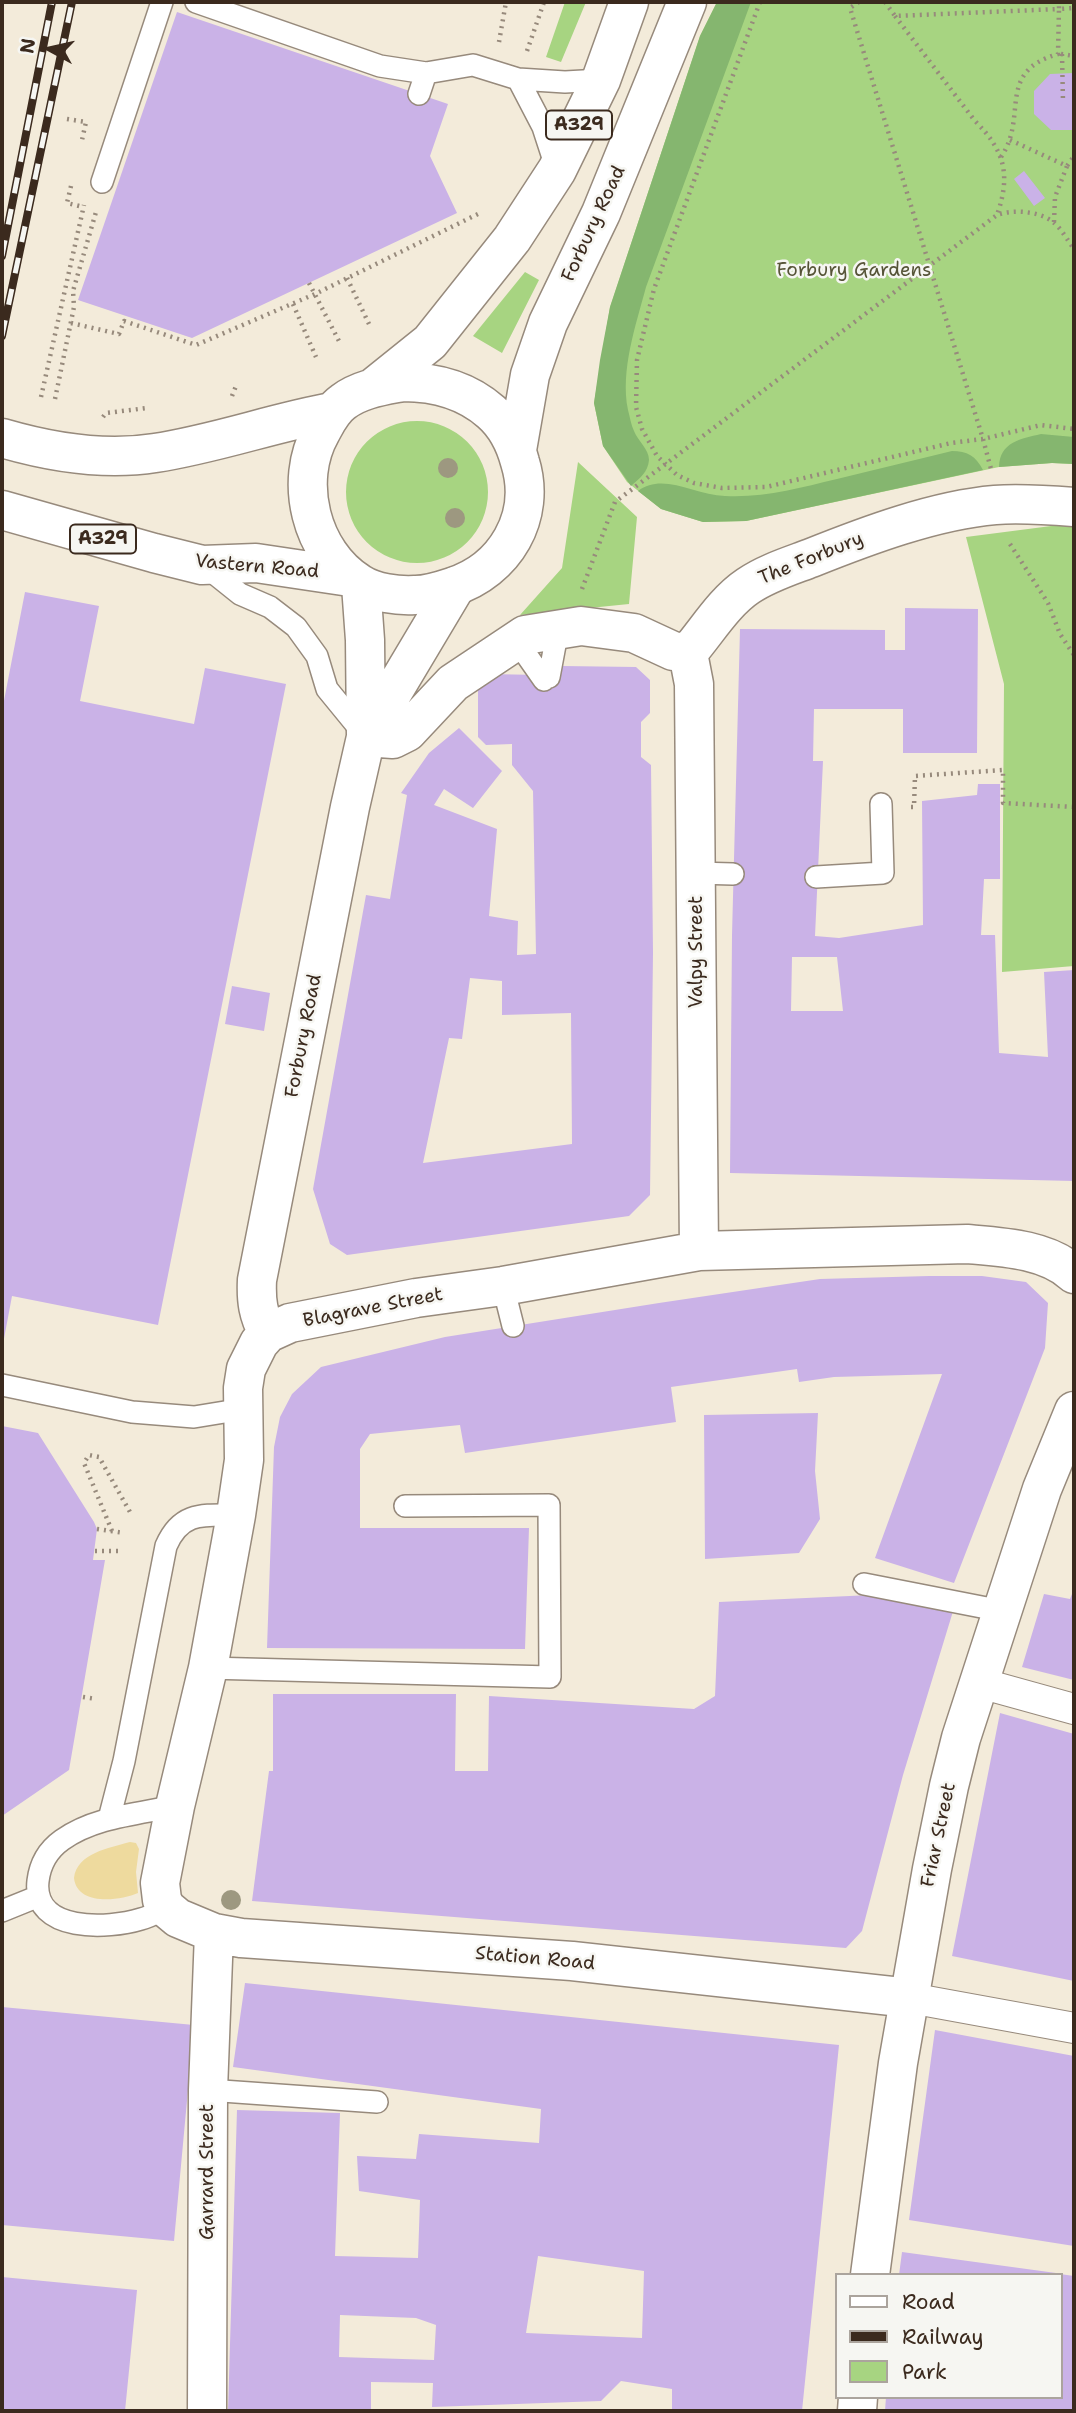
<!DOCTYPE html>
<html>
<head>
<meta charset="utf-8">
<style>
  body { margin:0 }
  #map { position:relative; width:1076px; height:2413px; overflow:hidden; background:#f3ebda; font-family:"Shantell Sans",sans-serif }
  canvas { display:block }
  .frame { position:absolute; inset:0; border:4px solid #3b2a1e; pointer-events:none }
  .legend { position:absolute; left:835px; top:2273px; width:228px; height:126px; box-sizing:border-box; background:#f6f6f2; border:2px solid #aba49d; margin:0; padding:9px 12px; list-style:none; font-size:21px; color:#3b2a1e }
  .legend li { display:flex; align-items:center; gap:14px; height:35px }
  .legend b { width:35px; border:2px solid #aba49d }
  .north { position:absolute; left:14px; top:14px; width:70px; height:70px; -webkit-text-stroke:5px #f6f6f2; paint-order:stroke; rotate:278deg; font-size:19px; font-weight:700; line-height:28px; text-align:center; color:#3b2a1e }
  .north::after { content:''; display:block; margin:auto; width:24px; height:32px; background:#3b2a1e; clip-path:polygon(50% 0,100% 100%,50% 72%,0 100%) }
</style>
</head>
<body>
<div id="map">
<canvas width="1076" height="2413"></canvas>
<div class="frame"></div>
<ul class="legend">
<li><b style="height:9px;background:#fff"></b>Road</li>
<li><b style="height:9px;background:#3b2a1e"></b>Railway</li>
<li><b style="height:19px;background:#a7d481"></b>Park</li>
</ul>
<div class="north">N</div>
</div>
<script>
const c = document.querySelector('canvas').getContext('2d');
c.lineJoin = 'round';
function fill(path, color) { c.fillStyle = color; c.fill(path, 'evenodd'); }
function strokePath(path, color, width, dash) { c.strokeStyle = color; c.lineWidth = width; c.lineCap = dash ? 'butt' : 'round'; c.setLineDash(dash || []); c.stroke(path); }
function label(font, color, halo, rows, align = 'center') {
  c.font = font + ' "Shantell Sans",sans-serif'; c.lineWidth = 5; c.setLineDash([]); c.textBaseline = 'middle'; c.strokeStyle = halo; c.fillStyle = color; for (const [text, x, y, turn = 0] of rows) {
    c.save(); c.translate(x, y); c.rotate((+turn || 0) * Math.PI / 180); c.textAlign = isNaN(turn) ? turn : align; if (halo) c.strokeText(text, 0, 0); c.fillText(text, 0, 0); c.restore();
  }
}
fill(new Path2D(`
  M565 2H586L561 62 546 57Z
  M717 2H1074V464L1052 463 999 467 746 521 703 522 661 509 627 482 603 446 594 403 610 307 700 36Z
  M525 272 539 280 502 353 473 336Z
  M346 492a71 71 0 1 1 142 0a71 71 0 1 1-142 0Z
  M578 462 637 517 629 604 520 615 562 568Z
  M1059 525 1074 526V966L1002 972 1004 684 966 537Z`), '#a7d481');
fill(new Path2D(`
  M717 2H751L646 287C636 325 620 370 628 410 630 417 631 425 634 431 638 441 649 449 649 460 648 472 640 478 631 486L603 446 594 403 600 360 610 307 700 36Z
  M1041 434 1074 437V464L1052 463 999 467C1000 442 1020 439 1041 434Z
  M952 451C967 451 976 456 983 470L746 521 703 522 661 509 638 491C663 472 694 495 725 496 764 498 799 488 837 479 875 470 914 460 952 451Z`), '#85b66f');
fill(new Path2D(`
  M130 1842 136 1843 139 1849 136 1872 138 1893C119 1901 77 1906 74 1878 77 1853 109 1848 130 1842Z`), '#eeda9e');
fill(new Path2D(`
  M177 12 448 104 430 156 457 213 192 338 78 300Z
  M1074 73V130H1051L1034 114V91L1050 74Z
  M1024 171 1045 198 1034 206 1014 179Z
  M25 592 99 606 80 701 194 724 205 668 286 684 158 1325 12 1296 3 1344 2 711Z
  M905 608 978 609 977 753H903V709H814L813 761H823L815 936 839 938 923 925 922 801 977 795 978 784H1000V879H984L981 935H995L999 1053 1048 1057 1044 972 1074 970V1181L730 1173 732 935 740 629 885 630V650H905ZM792 957H837L843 1011H791Z
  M562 666 636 667 650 680V713L641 722V757L651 765 653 953 650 1195 629 1216 347 1255 330 1244 313 1189 366 895 390 899 407 795 401 793 429 753 459 728 502 771 473 808 444 789 434 805 497 829 489 916 518 921 517 955 536 954 533 791 512 765V744L486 745 478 737V683L488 674 540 675ZM470 978 502 981V1015L571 1013 572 1144 423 1163 449 1038 462 1039Z
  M232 986 270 993 264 1031 225 1024Z
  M929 1276H982L1026 1282 1048 1303 1045 1348 954 1583 875 1558 942 1374 834 1377 799 1382 797 1369 671 1387 676 1422 465 1453 460 1425 370 1434 360 1449V1528H529L525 1649 267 1648 274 1447 280 1417 292 1394 321 1367 445 1337 659 1303 820 1279Z
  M818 1413 815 1471 820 1519 799 1553 705 1559 704 1415Z
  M2 1426 38 1433 94 1522 97 1529 93 1560H105L69 1770 2 1816Z
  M1074 1589V1680L1022 1667 1044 1594 1070 1599Z
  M893 1594 954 1608 903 1775 862 1931 846 1948 252 1901 269 1771H273V1694H456L455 1771H488L489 1696 694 1709 715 1696 719 1602Z
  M1000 1713 1074 1734V1981L952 1956Z
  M245 1983 839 2045 802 2411H672V2389L621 2381 601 2401 432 2407 433 2383 371 2382V2411H228L237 2110 340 2113 335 2256 418 2258 420 2200 359 2191 357 2156 416 2159 419 2134 539 2143 541 2109 233 2067ZM538 2256 644 2271 642 2338 526 2333ZM340 2315 416 2318 436 2325 434 2360 339 2357Z
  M2 2007 194 2025 174 2241 2 2225Z
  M935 2030 1074 2056V2246L909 2220Z
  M902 2252 1056 2273V2275H899Z
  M1060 2274 1074 2276V2411H885L886 2397H1060Z
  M2 2277 137 2290 125 2411H2Z`), '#cab2e7');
const service = new Path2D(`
  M196 2 380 66 426 73 473 65 518 79 565 82 601 80
  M518 79 543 127 557 170
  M419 94 426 73
  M102 182 162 2
  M205 566 240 594 270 607 296 627 317 656 327 689 363 733
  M516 640 544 680
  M549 677 558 629
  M696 873 733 874
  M816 877 883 873 881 804
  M503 1286 513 1326
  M2 1385 132 1412 194 1417 243 1409
  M864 1584 1002 1611
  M208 1668 550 1677 549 1505 405 1506
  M109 1819 124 1761 166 1546C181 1511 204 1515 236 1515
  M166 1908C158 1912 150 1917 141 1919 109 1929 32 1933 38 1881 40 1864 48 1850 62 1840 94 1817 138 1814 175 1806
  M2 1911 39 1896
  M208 2090 377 2102`);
const pedestrian = new Path2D(`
  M980 1683 1074 1709
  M910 1998 1074 2028`);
const minor = new Path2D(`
  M688 653 694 684 699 1251
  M688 653C707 631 724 602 748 586 767 573 790 566 811 558 866 536 935 510 995 505 1021 503 1048 505 1074 507
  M366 737 393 739 407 732 453 683 525 635 581 626 634 633 673 651 688 653
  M366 737 456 586
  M268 1333C258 1315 256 1301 257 1280L350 807 366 737 365 640 361 585
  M910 1998 572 1961 241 1938 214 1933 178 1918 166 1908 162 1900 160 1883 175 1806 208 1668 236 1515 244 1460 243 1388 246 1369 259 1343 268 1333 290 1323 416 1298 503 1286 699 1251 967 1244C1002 1247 1047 1249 1074 1274
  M870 2275 898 2063 932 1869 949 1786 961 1738 1042 1489 1074 1411
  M207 2411 208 2090 214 1933
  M857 2411 858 2397`);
const primary = new Path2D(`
  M403 382C436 382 466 390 491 412 506 425 515 443 520 462 537 517 505 570 452 587 440 591 428 595 415 595 398 596 374 593 359 583 311 553 293 481 321 432 327 421 332 410 343 402 360 389 382 386 403 382Z
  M374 387 430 342 512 239 557 170 601 80 629 2
  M2 438C50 452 105 461 155 453 215 444 272 423 332 412
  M517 450 530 375 548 323 601 213 687 2
  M2 510 154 553 202 565 256 563 350 577`);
strokePath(service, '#978a7c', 24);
strokePath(pedestrian, '#978a7c', 32);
strokePath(minor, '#978a7c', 41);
strokePath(primary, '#978a7c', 41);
strokePath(new Path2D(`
  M760 2 654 289 637 360 636 407 642 429 657 456 677 475 694 483 722 488 766 487 951 443 983 439 1041 425 1074 429
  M859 2 850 8 983 439 991 469
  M885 2 895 16 1059 9V2
  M895 16 975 121C1005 151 1011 175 997 215
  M499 42 506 2
  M527 51 544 2
  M1061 54 1074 56
  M1062 54 1063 102
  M67 119 86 122 82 140
  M1010 140 1067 166 1074 156
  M1001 157C1029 116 995 72 1058 54L1059 9 1074 8
  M71 186 67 203 83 207
  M1054 222 1055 197 1067 166
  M347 278 369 324
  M309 283 340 343
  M293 304 316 357
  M71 323 119 334 124 321 196 345 315 294 482 212
  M232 396 236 386
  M41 397 84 205
  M55 399 74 307 73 291 96 212
  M103 417 106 413 147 408
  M1010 544 1048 603 1060 634 1074 655
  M582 589 615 502 997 215C1013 209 1039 211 1053 222 1061 228 1068 241 1074 249
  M911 807H914L915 776 1003 770V803L1074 807
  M97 1529 124 1533
  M112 1531 84 1463 89 1455 99 1457 130 1512
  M95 1551H121
  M83 1697 96 1699`), '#978a7c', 4.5, [2, 5]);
strokePath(service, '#fff', 21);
strokePath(pedestrian, '#fff', 30);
strokePath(minor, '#fff', 38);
strokePath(primary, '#fff', 38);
const rail = new Path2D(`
  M2 256 52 2
  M2 336 72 2`);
strokePath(rail, '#3b2a1e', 8);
strokePath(rail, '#f6f6f2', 5, [16]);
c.fillStyle = '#9d9880';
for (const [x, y] of [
  [448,468],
  [455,518],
  [231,1900]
]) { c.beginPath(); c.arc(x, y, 10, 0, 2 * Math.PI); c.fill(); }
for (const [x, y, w] of [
  [579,125,66],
  [103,539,66]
]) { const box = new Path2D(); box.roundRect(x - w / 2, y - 14.5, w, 29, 5); c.fillStyle = '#f6f6f2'; c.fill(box); strokePath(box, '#3b2a1e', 2); }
label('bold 18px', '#3b2a1e', null, [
  ["A329",579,125],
  ["A329",103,539]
]);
label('19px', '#3b2a1e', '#f6f6f2', [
  ["Forbury Road",594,224,-65],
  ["The Forbury",811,559,-22],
  ["Vastern Road",257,567,5],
  ["Valpy Street",697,952,-90],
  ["Forbury Road",304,1036,-79],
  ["Blagrave Street",373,1308,-11],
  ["Friar Street",939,1835,-78],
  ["Station Road",535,1959,5],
  ["Garrard Street",208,2172,-90]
]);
label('19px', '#565437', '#f6f6f2', [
  ["Forbury Gardens",854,271]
]);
</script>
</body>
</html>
